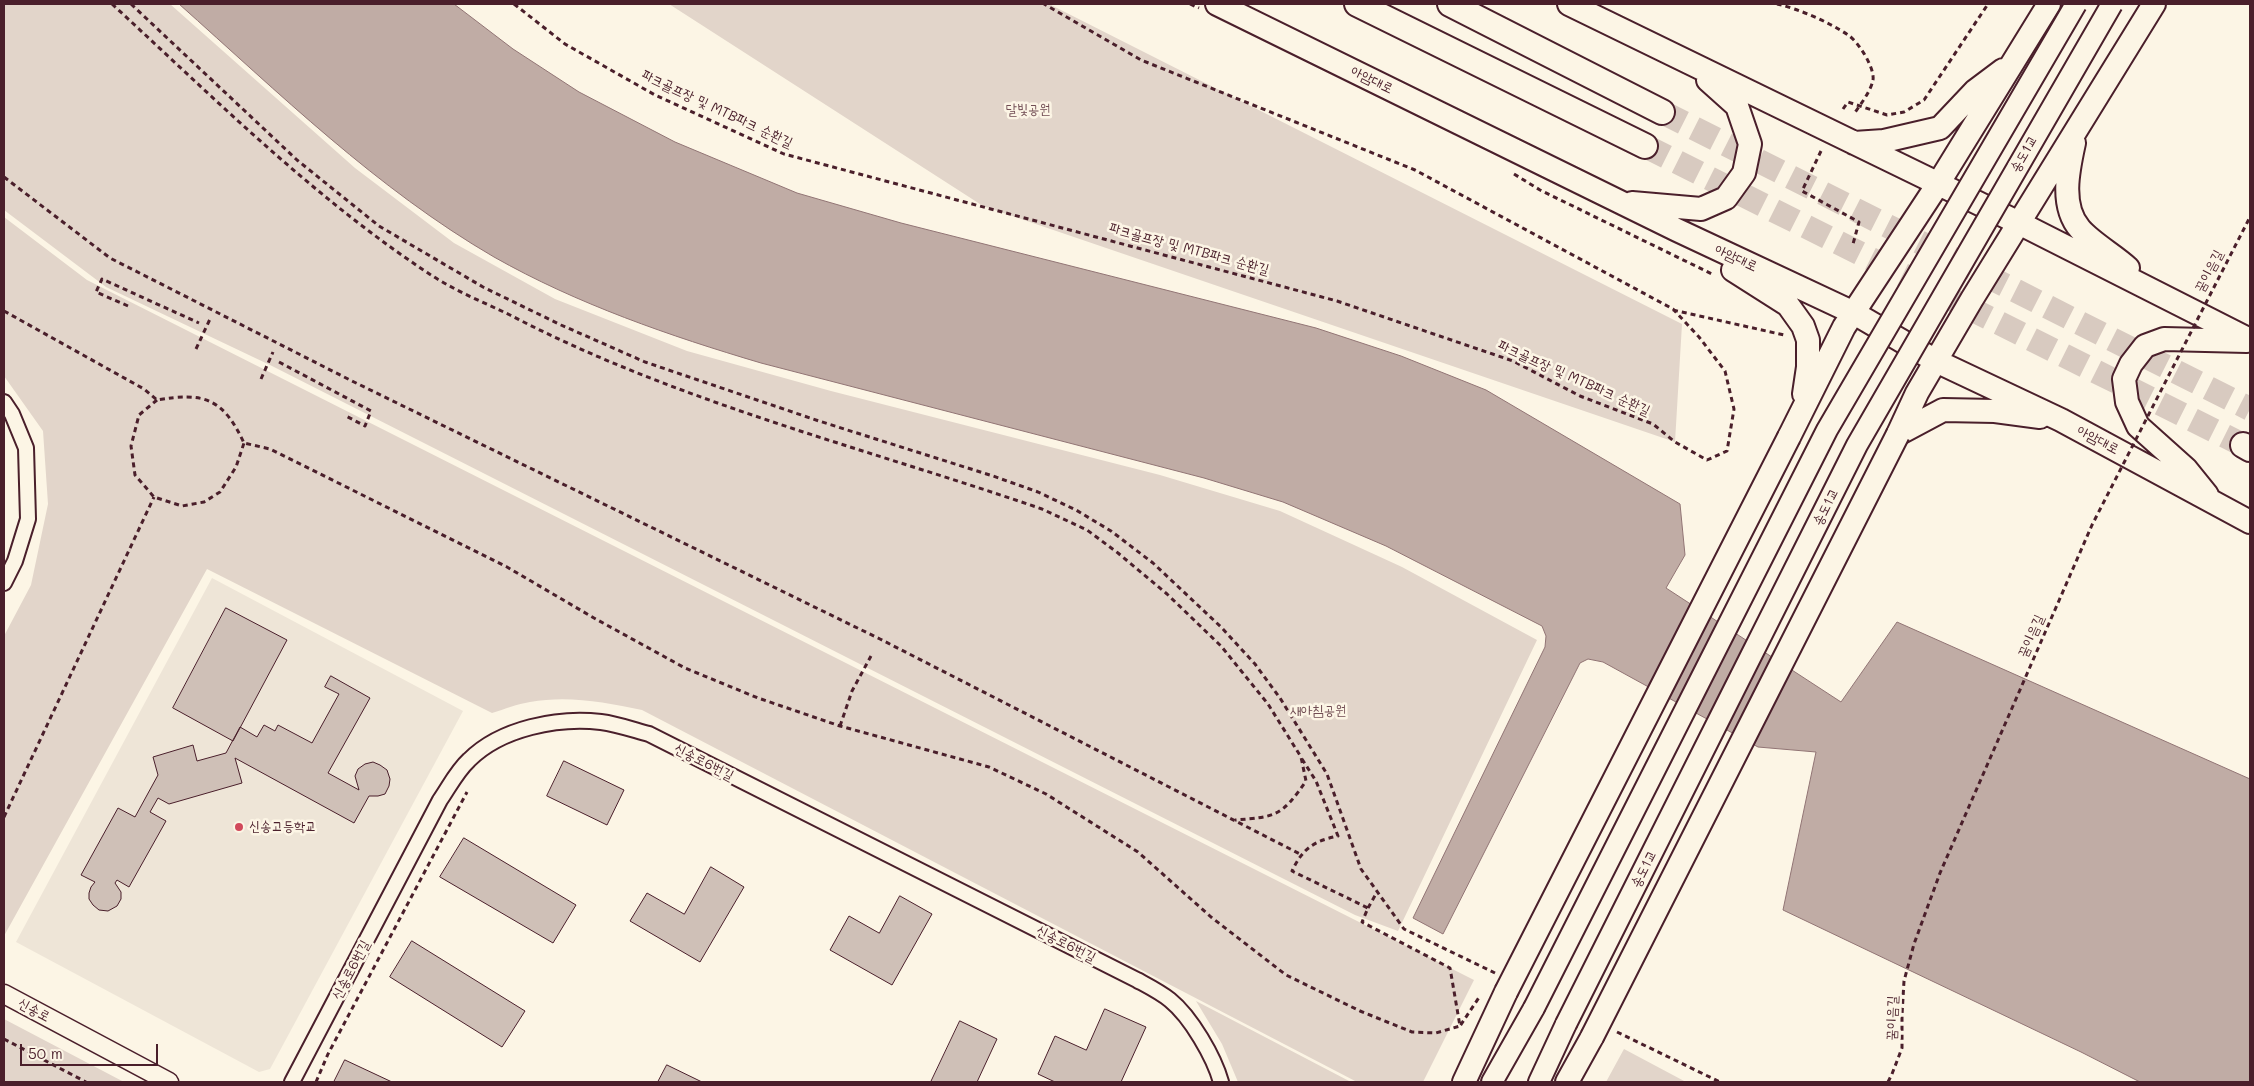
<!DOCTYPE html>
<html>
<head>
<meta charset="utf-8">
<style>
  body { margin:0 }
  #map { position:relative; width:2254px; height:1086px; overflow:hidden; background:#fcf5e5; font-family:Mali,sans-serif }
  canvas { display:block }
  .frame { position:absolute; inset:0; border:5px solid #4a1f2b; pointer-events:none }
  .scale { position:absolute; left:20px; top:1044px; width:138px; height:22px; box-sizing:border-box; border:2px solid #4a1f2b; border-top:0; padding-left:6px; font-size:15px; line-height:18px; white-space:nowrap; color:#4a1f2b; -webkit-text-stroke:4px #fcf5e5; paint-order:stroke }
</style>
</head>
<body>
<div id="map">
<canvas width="2254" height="1086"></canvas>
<div class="frame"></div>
<div class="scale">50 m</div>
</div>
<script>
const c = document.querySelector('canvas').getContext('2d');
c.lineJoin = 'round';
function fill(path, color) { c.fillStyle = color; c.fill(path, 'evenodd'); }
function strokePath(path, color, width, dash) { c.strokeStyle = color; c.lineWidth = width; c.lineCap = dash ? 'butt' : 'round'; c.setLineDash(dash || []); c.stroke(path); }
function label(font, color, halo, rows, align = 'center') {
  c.font = font + ' Mali,"Poor Story",sans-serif'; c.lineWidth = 5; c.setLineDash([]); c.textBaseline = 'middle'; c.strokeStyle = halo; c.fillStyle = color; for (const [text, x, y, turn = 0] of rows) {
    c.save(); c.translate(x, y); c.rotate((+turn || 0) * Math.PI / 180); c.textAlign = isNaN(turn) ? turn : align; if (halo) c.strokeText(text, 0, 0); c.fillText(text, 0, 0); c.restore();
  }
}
fill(new Path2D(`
  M212 578 463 711 270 1069 259 1072 16 942Z`), '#eee5d7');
fill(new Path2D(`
  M4 4H170L355 168 454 243 555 299 687 351 831 391 1160 475 1280 511 1402 567 1537 640 1398 931 1355 915 272 366 106 287 4 210Z
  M669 4H1049L1682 324 1675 442 983 206Z
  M4 217 87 280 1474 980 1423 1082H1357L642 710C605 702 567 695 530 702 517 704 505 709 492 713L207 569 4 936V636L31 585 48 504 43 431 4 376Z
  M1196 1001 1351 1082H1238L1222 1044Z
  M4 1019 124 1082H4Z
  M1624 1049 1686 1082H1606Z`), '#e2d5ca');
const water = new Path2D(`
  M179 4H454L513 49 579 92 675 142 797 193 901 223 1316 328 1401 356 1486 390 1680 504 1685 555 1666 588 1841 702 1897 622 2250 779V1082H2140L2081 1052 1783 910 1816 752 1758 747 1603 662 1588 659 1580 663 1443 934 1413 918 1545 647 1546 636 1542 626 1386 546 1283 502 1204 478 761 363C670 336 577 304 494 257 377 189 279 93 179 4Z`);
fill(water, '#c0aca5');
strokePath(water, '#917474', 1);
const building = new Path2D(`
  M226 608 287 640 233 741 173 708Z
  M331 676 370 698 328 773 359 790 355 776 358 769 365 764 373 762 380 765 387 770 390 779 389 786 385 794 378 796H369L354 823 235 758 242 783 169 804 158 798 150 812 166 821 129 887 117 880 115 883 121 892V899L117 906 108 911 99 910 93 905 89 899V893L91 887 95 882 81 875 118 808 135 817 158 775 153 757 193 745 197 761 226 753 240 727 257 737 264 725 275 731 278 725 312 743 339 694 325 687Z
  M564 761 624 790 607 825 547 796Z
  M464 838 576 905 553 943 440 877Z
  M711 867 744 887 700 962 630 921 647 893 684 914Z
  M900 896 932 914 892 985 830 950 849 916 879 933Z
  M412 941 525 1011 502 1047 390 977Z
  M1105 1009 1146 1027 1121 1082H1055L1038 1074 1055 1036 1086 1050Z
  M960 1021 997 1039 977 1082H931Z
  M345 1060 392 1082H334Z
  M667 1065 702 1082H658Z`);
fill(building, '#cfc0b7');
strokePath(building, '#4a1f2b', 1);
strokePath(new Path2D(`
  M1662 112 2250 409
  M1645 146 2243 445`), '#d8cac0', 24, [24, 12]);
const minor = new Path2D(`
  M4 402 12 414 26 448 28 519 15 561 4 583
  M292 1082 440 800C449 787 457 771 469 760 501 728 558 717 601 722 617 724 634 730 649 734L1137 980C1148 986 1160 992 1170 1000 1191 1017 1214 1057 1221 1082`);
const tertiary = new Path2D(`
  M4 994 169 1082`);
const secondary = new Path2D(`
  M1492 1082 1534 1008
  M1539 1082 1566 1024`);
const primary = new Path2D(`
  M1217 4 1677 230 1854 313 1936 361 2061 420 2250 522
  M1569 4 2019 223 2250 340
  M1854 143 1884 141 1940 128 1975 91 2003 70
  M2074 143C2068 170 2060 206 2080 229 2092 243 2114 255 2128 268
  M1632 203 1701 209 1726 198 1744 173 1750 144 1737 106 1708 80
  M1733 270 1788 305 1803 326 1808 340V367L1804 394
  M1898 434 1917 393 1972 299 2154 4
  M1898 434 1943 410 1995 411 2040 417
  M1789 437 1844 327 1938 184 2049 4
  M2207 495 2186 469 2138 426 2127 402 2124 379 2131 364 2145 346 2164 339 2247 341
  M1464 1082 1506 992
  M1567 1082 1592 1037`);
const trunk = new Path2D(`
  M1357 4 1645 146
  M1450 4 1662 112
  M2243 445 2250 449`);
strokePath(minor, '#4a1f2b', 18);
strokePath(tertiary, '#4a1f2b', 21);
strokePath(secondary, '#4a1f2b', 24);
strokePath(primary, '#4a1f2b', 26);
strokePath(trunk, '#4a1f2b', 28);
strokePath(new Path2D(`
  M112 4C213 97 313 197 428 273 453 290 483 302 510 315 677 402 865 448 1042 509L1087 530 1118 553 1167 594 1221 646 1268 704 1301 757 1306 781C1282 816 1276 817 1235 820
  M131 4 297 160 379 226 483 287 561 325 645 362 819 421 993 476 1038 492 1076 510 1111 531 1153 563 1221 627 1255 664 1280 698 1327 774 1361 869 1404 929 1495 973
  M514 4 565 44 655 95 784 154 1337 301 1513 361 1580 396 1653 424 1675 442 1707 460 1727 451 1734 409 1725 371 1699 337 1673 309 1415 170 1141 60 1044 4
  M1190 4 1199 8
  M1777 4C1799 9 1829 22 1848 35 1858 41 1875 68 1873 80 1871 91 1860 105 1854 114
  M1843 109 1848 102 1887 115 1904 112 1924 100 1988 4
  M1821 151 1802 191 1859 222 1853 244
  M1514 174 1540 190 1714 275
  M4 177 110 258 354 382 880 639 1300 854
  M128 306 96 292 102 279 199 323
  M1673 310 1784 335
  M4 311 144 389 157 400C204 392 223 398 244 443L270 449 507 567 594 618 685 668 758 698 840 726 989 767 1046 794 1138 852 1211 917 1286 975 1360 1011 1412 1032 1436 1033 1460 1026
  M196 349 210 319
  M279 362 371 411 365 426 346 416
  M261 379 273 352
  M157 400 139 415 131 446 135 475 154 497 182 506 204 502 220 492 236 467 244 443
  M840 726 852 691 871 656
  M1302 759 1316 781 1338 836C1314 841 1303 848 1292 871L1368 908 1362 922 1450 968 1460 1026 1480 996
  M4 817 154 497
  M1368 908 1377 892
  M1617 1032 1720 1082
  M4 1039 86 1082
  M316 1082 328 1054 467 792
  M1888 1082 1892 1074`), '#4a1f2b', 3, [5, 4]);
strokePath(minor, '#fcf5e5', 14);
strokePath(tertiary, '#fcf5e5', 18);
strokePath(secondary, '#fcf5e5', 20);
strokePath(primary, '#fcf5e5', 22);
strokePath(trunk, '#fcf5e5', 24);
const secondaryBridge = new Path2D(`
  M1534 1008 1827 430 2076 4
  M1566 1024 1857 445 2112 4`);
const primaryBridge = new Path2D(`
  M1506 992 1789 437
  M1592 1037 1898 434`);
strokePath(secondaryBridge, '#4a1f2b', 24, []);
strokePath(primaryBridge, '#4a1f2b', 26, []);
strokePath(new Path2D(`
  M1892 1074 1902 1048V1015L1904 981 1914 944 1940 873 2092 525 2250 217`), '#4a1f2b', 3, [5, 4]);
strokePath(secondaryBridge, '#fcf5e5', 20);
strokePath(primaryBridge, '#fcf5e5', 22);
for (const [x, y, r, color] of [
  [239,827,5,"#d1495b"]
]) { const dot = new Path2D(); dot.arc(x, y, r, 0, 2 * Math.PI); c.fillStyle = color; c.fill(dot); strokePath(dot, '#fcf5e5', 2); }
label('14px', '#4a1f2b', '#fcf5e5', [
  ["아암대로",1372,80,26],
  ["파크골프장 및 MTB파크 순환길",717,109,25],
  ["송도1교",2024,154,-60],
  ["파크골프장 및 MTB파크 순환길",1189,249,15],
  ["아암대로",1736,258,25],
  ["꿈이음길",2209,271,-62],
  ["파크골프장 및 MTB파크 순환길",1574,378,24],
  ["아암대로",2098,440,28],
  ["송도1교",1826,507,-63],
  ["꿈이음길",2031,636,-66],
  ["신송로6번길",704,762,27],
  ["송도1교",1644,869,-63],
  ["신송로6번길",1066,944,27],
  ["신송로6번길",351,970,-62],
  ["신송로",34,1010,28],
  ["꿈이음길",1892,1018,-88]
]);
label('14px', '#704c53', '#fcf5e5', [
  ["달빛공원",1028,110],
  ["새아침공원",1318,711]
]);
label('14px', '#4a1f2b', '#fcf5e5', [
  ["신송고등학교",249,827]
], 'left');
</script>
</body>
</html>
